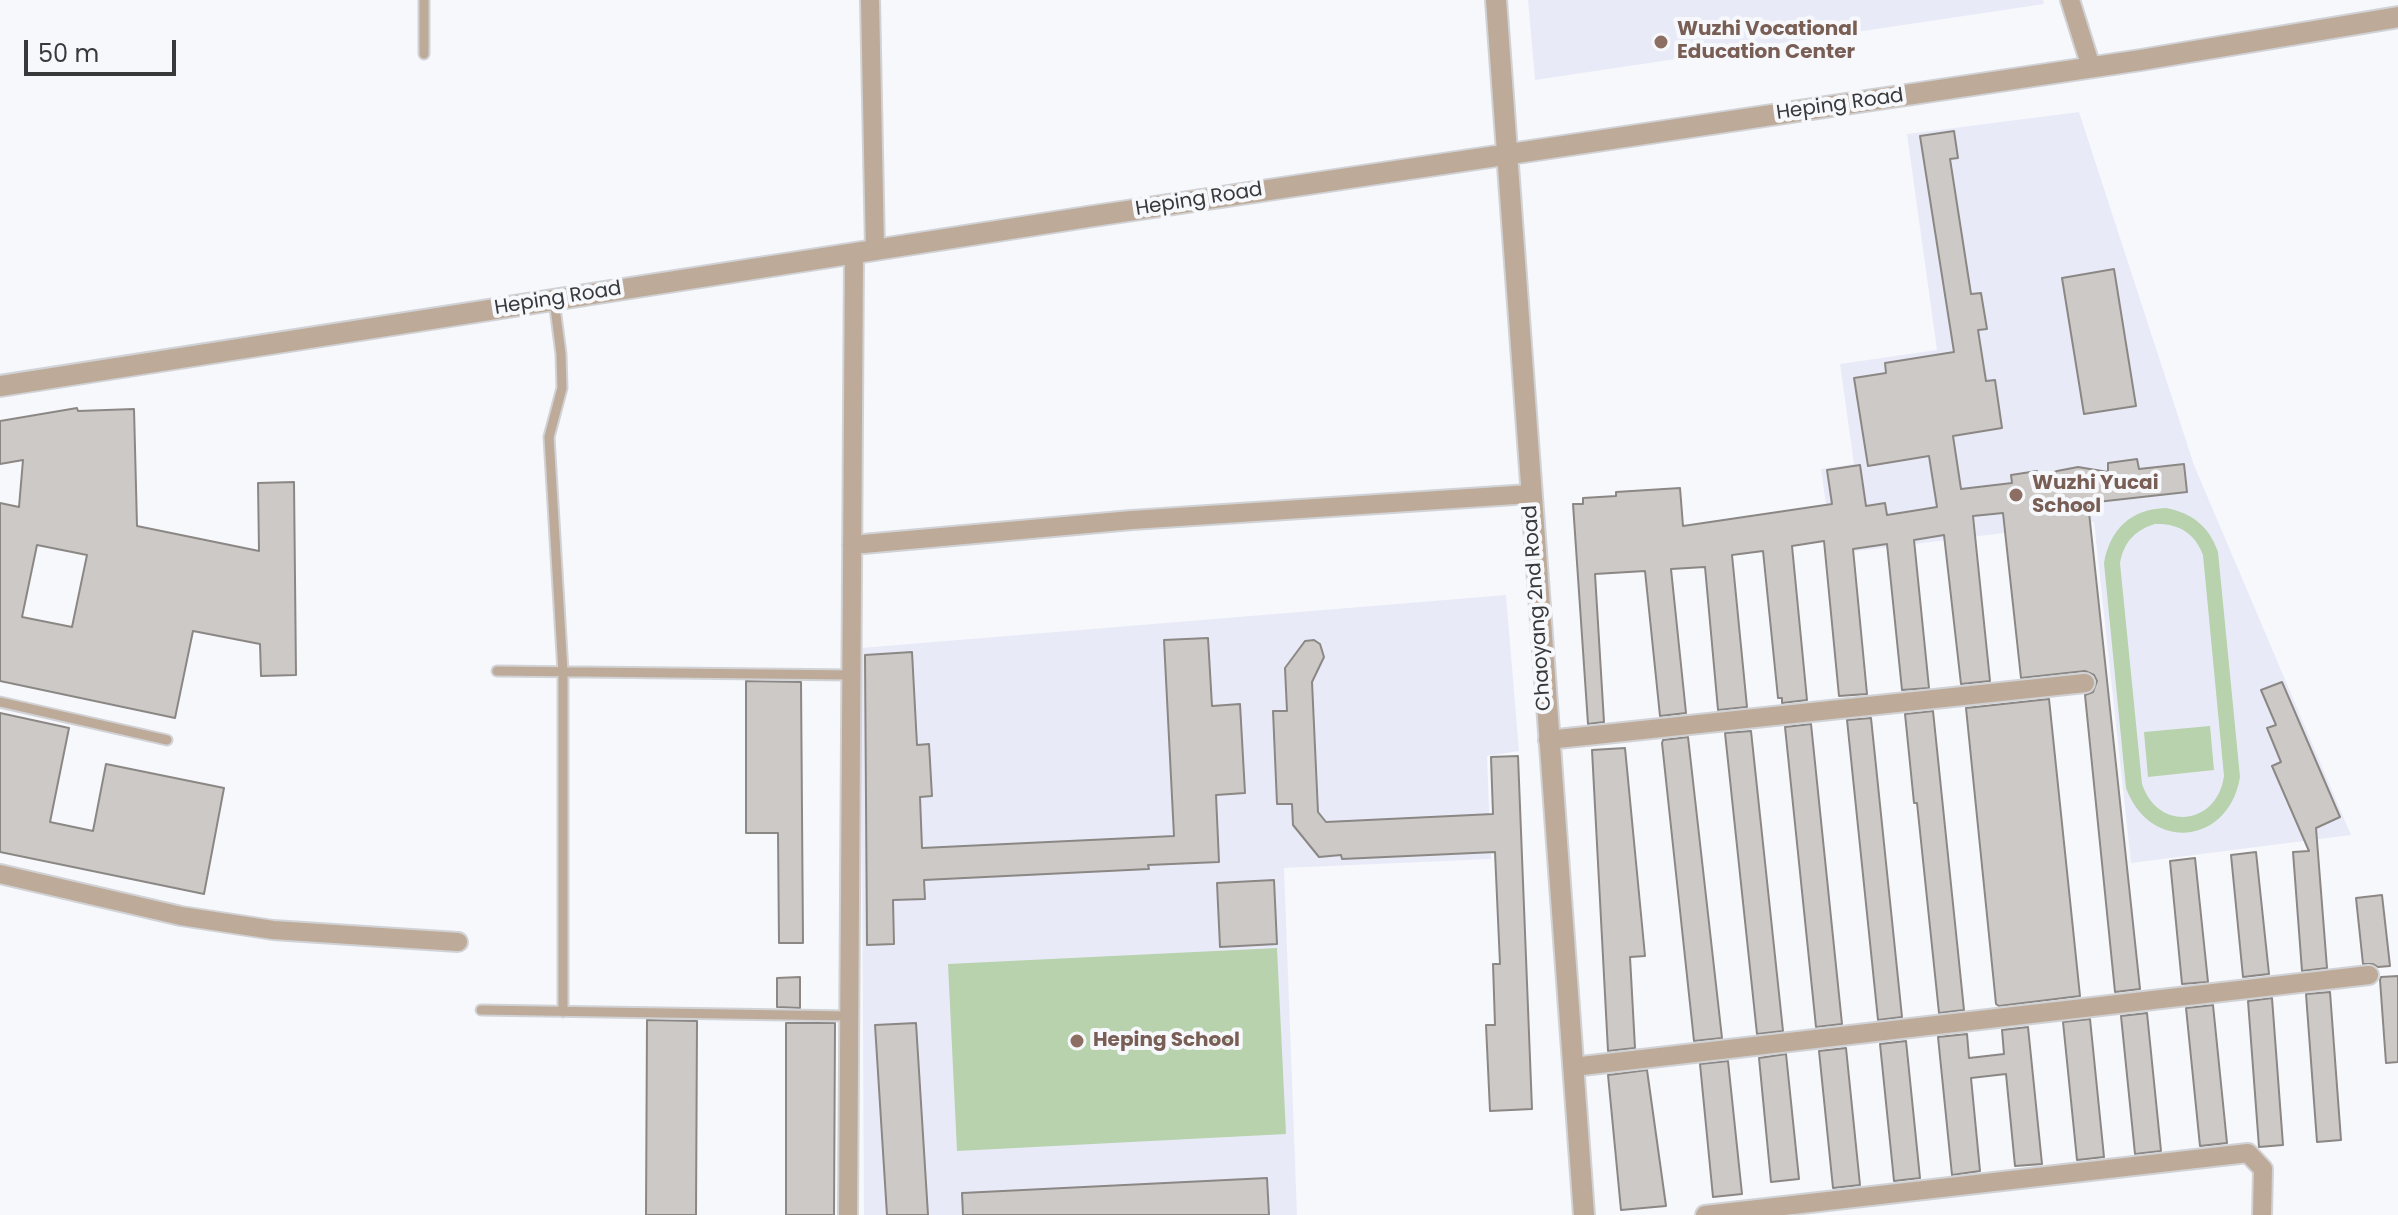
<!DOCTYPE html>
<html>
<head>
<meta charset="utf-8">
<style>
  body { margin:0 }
  #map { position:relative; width:2398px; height:1215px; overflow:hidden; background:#f7f8fc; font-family:Poppins,sans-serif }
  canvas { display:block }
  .scale { position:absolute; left:24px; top:40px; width:152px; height:36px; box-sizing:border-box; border:4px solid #38393b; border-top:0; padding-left:10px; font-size:24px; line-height:28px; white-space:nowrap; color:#38393b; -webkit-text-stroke:6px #f7f8fc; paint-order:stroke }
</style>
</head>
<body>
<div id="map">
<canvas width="2398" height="1215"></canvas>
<div class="scale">50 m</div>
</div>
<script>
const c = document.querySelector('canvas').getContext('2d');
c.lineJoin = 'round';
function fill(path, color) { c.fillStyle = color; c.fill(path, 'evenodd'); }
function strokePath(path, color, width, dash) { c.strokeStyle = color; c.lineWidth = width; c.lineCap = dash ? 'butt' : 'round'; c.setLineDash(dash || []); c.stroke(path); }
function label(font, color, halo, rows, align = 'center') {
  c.font = font + ' Poppins,sans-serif'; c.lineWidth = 8; c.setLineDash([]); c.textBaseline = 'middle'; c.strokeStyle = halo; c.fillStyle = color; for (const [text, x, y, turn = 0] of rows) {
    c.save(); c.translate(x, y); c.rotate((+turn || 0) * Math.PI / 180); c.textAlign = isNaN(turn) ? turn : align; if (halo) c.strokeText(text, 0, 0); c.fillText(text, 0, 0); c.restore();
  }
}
fill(new Path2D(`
  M1528 0H2043L2044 4 1535 80Z
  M2079 112 2194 465 2351 835 2131 863 2094 522 1833 554 1821 469 1854 464 1840 364 1937 350 1907 134Z
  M1506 595 1519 751 1487 756 1491 859 1284 868 1297 1215H864L861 648Z`), '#e8ebf7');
fill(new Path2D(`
  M2166 508C2192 513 2209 526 2218 552L2240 777C2229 845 2150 853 2126 788L2104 563C2110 529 2131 509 2166 508ZM2155 524C2178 523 2195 533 2203 555L2224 776C2217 826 2158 832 2142 784L2120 563C2124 542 2135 530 2155 524Z
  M2210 726 2214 770 2148 777 2144 732Z
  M1277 948 1286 1134 957 1151 948 964Z`), '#b7d2ad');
const building = new Path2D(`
  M1954 131 1958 158 1950 159 1971 294 1981 293 1987 329 1978 330 1986 381 1995 380 2002 428 1953 436 1961 489 2012 483 2011 475 2037 471 2038 479 2057 471 2078 467 2108 472V463L2137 459 2139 469 2184 464 2187 492 2088 503 2140 989 2115 992 2085 695 2093 692 2097 681 2094 675 2085 671 2021 678 2003 513 1973 516 1990 681 1961 684 1944 535 1914 540 1929 688 1902 690 1887 544 1853 549 1867 694 1839 696 1824 541 1792 546 1807 700 1782 703V698H1778L1763 551 1732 555 1747 707 1718 710 1705 567 1671 569 1686 713 1660 716 1645 571 1595 574 1604 722 1588 724 1573 504H1583V498L1616 496V492L1680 488 1683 526 1832 504 1827 470 1860 465 1866 506 1885 503 1887 515 1937 507 1929 456 1868 466 1854 378 1886 373 1885 363 1954 352 1920 136Z
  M2114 269 2136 406 2084 414 2062 278Z
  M77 408 78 411 134 409 137 526 259 551 258 483 294 482 296 675 261 676 260 644 193 631 175 718 0 681V503L19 507 23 460 0 464V421ZM37 545 87 555 72 627 22 617Z
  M1208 638 1212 706 1240 704 1245 793 1216 795 1219 862 1148 865 1149 869 924 880 925 899 893 900 894 944 867 945 865 655 912 652 917 745 929 744 932 796 920 797 922 848 1174 836 1164 640Z
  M1314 640 1320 644 1324 657 1312 682 1318 812 1326 822 1493 814 1491 757 1518 756 1532 1109 1490 1111 1486 1025H1495L1493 964H1500L1495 852 1342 859 1341 855 1319 857 1293 825 1292 804H1277L1273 711H1287L1285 668 1305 641Z
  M746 681 801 682 803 943H779L778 833H746Z
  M2282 682 2340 817 2316 828 2327 968 2302 971 2293 852 2309 851 2272 766 2281 762 2267 728 2276 725 2261 690Z
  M2049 699 2080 996 1999 1006 1996 1004 1966 708Z
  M1933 711 1964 1010 1939 1013 1917 803H1914L1905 714Z
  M0 713 69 728 50 822 93 831 106 764 224 788 204 894 0 852Z
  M1871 718 1902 1017 1878 1020 1847 720Z
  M1811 724 1842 1024 1816 1027 1785 727Z
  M1751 731 1783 1031 1757 1034 1725 733Z
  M1688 737 1722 1038 1694 1041 1662 743 1663 740Z
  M1625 748 1645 956 1630 957 1635 1048 1608 1051 1592 750Z
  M2256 852 2269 974 2243 977 2231 855Z
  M2195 858 2208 982 2182 984 2170 861Z
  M1274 880 1277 944 1220 947 1217 883Z
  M2382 895 2390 966 2378 967 2373 964H2363L2356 898Z
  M2398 976V1062L2386 1063 2380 980 2381 977Z
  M800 977V1008L777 1007V978Z
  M2330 992 2341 1140 2317 1142 2306 994Z
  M2272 998 2283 1145 2259 1147 2248 1001Z
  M2213 1005 2227 1143 2200 1146 2186 1008Z
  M2147 1013 2161 1151 2135 1154 2121 1016Z
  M2090 1019 2104 1157 2077 1160 2063 1022Z
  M647 1020 697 1021 696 1215H646Z
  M786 1023H835L834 1215H786Z
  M916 1023 928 1215H887L875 1025Z
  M2028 1027 2042 1164 2015 1166 2006 1074 1971 1078 1980 1171 1952 1175 1938 1037 1967 1034 1969 1058 2004 1054 2002 1030Z
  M1906 1041 1920 1178 1894 1181 1880 1044Z
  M1846 1048 1860 1185 1833 1188 1819 1051Z
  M1786 1054 1799 1179 1771 1182 1759 1058Z
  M1728 1061 1742 1194 1713 1197 1700 1064Z
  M1647 1070 1666 1206 1621 1210 1608 1075Z
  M1267 1178 1269 1215H963L962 1193Z`);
fill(building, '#cdc9c7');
strokePath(building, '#8b8785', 2);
const service = new Path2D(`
  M424 54V0
  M554 300 561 354 562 388 549 437 563 672V1012
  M497 671 851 675
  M0 702 167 740
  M481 1010 848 1016`);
const minor = new Path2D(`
  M870 0 875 250
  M2070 0 2091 67
  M852 545 1132 520 1530 494
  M1548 740 2085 683
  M0 874 181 916 273 930 458 942
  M1573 1067 2369 975
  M848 1215 854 253
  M1705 1215 2248 1153 2263 1169 2262 1215`);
const tertiary = new Path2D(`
  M1496 0 1584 1215
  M0 386 1087 217 2141 60 2398 17`);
strokePath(service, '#d1d2d5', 13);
strokePath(minor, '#d1d2d5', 22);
strokePath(tertiary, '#d1d2d5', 24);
strokePath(service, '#bdaa98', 9);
strokePath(minor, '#bdaa98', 18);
strokePath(tertiary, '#bdaa98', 20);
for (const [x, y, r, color] of [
  [1661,42,8,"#8d6e63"],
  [2016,495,8,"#8d6e63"],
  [1077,1041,8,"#8d6e63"]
]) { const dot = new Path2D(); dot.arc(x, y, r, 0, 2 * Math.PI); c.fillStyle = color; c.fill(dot); strokePath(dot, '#f7f8fc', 3); }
label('bold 20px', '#785e54', '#f7f8fc', [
  ["Wuzhi Vocational",1677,30],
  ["Education Center",1677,53],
  ["Wuzhi Yucai",2032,484],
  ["School",2032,507],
  ["Heping School",1093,1041]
], 'left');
label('20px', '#38393b', '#f7f8fc', [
  ["Heping Road",1840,105,-8],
  ["Heping Road",1199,200,-9],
  ["Heping Road",558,299,-9],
  ["Chaoyang 2nd Road",1538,608,-94]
]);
</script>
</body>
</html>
